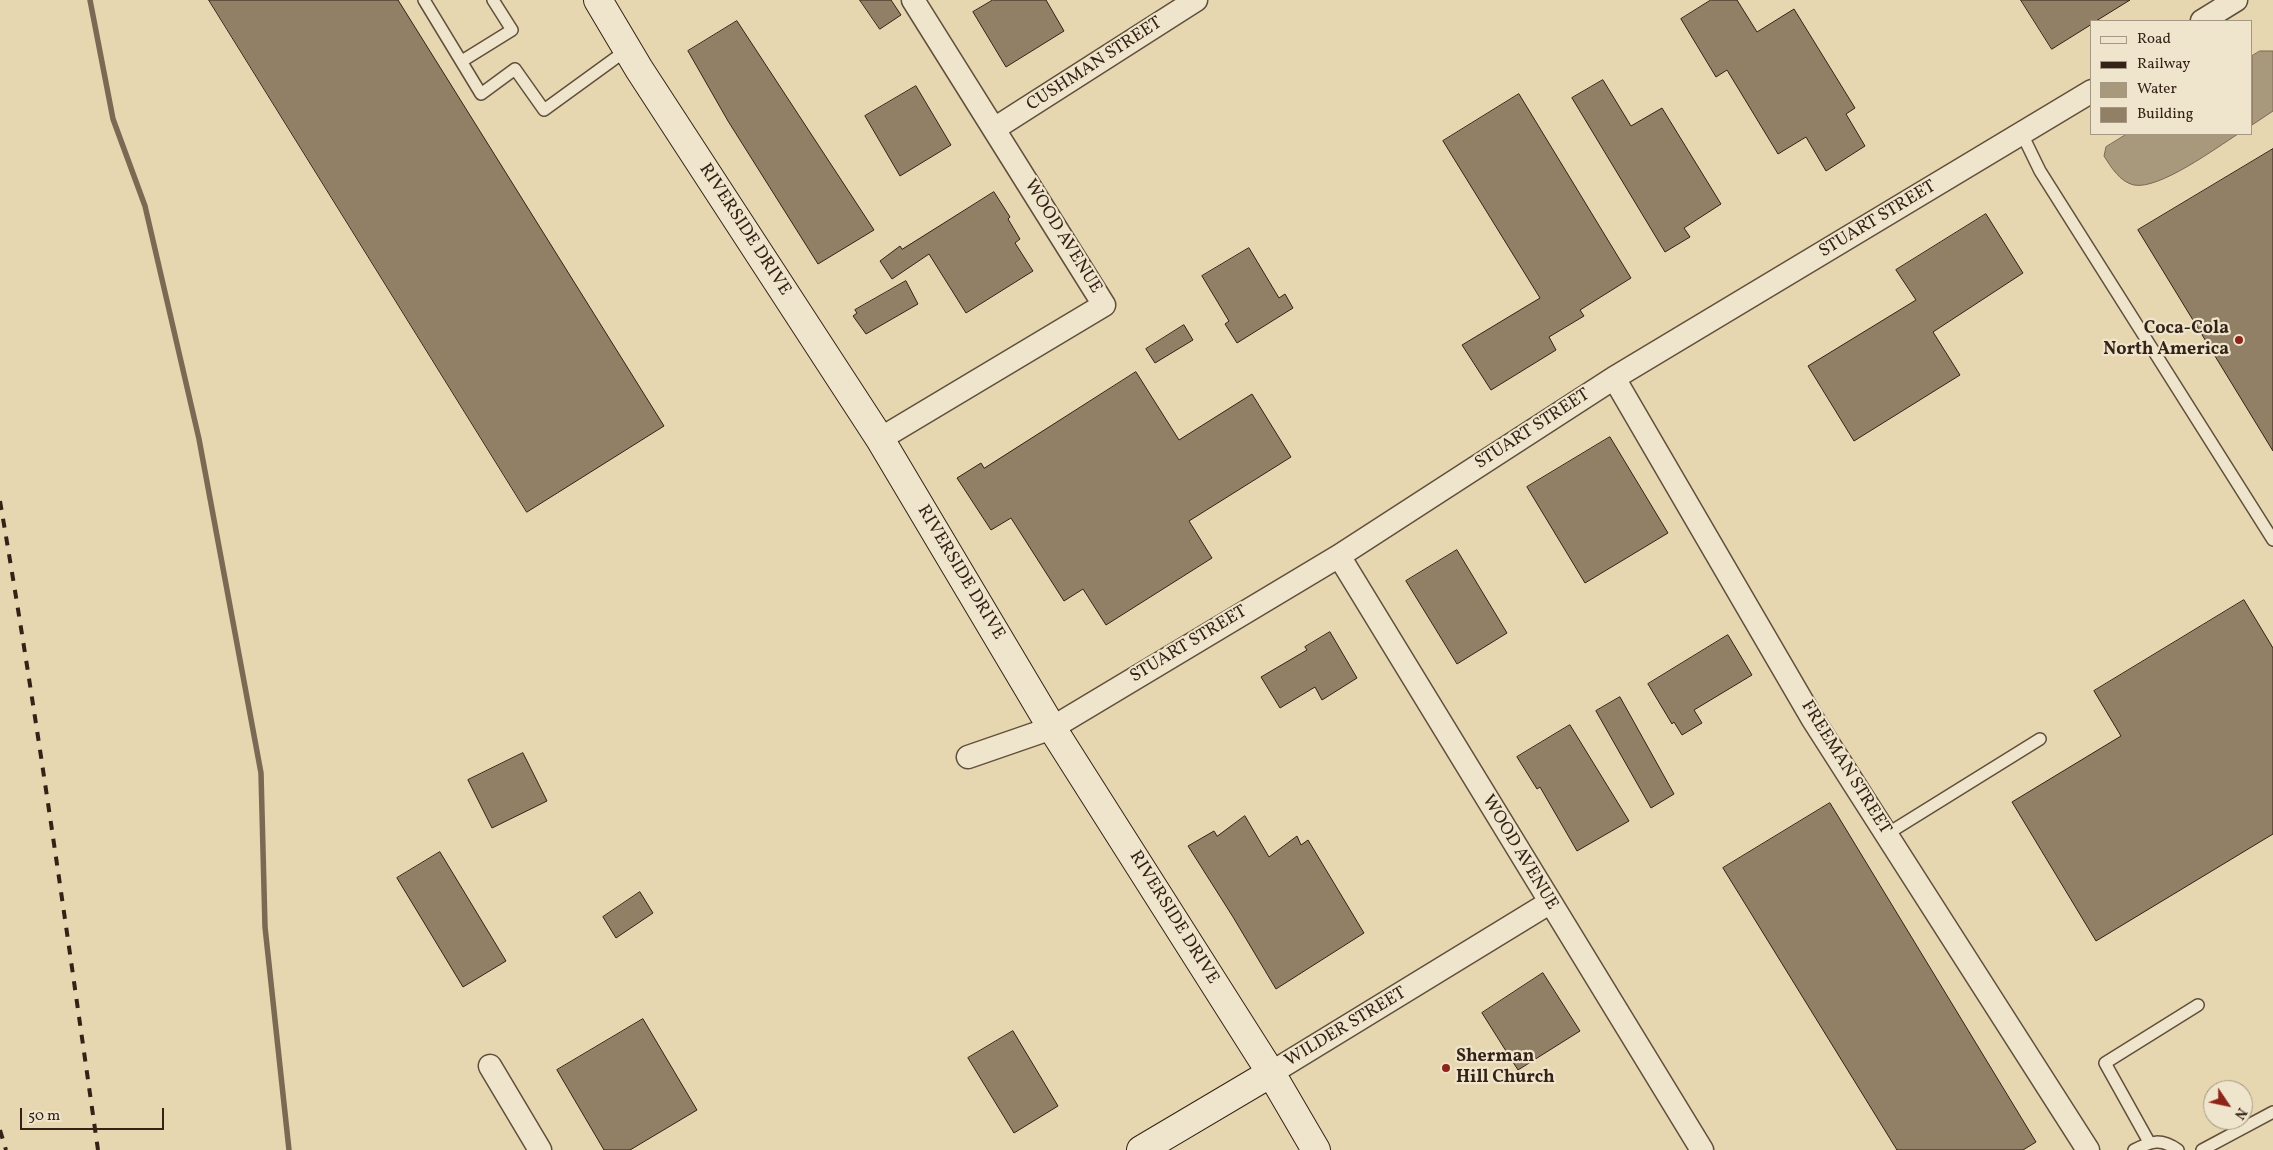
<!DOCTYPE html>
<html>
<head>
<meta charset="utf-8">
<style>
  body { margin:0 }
  #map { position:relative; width:2273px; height:1150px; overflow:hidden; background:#e6d7b0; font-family:Vollkorn,serif }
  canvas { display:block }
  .legend { position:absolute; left:2090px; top:20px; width:162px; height:115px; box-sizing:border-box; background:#efe5cc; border:1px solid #a49783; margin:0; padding:6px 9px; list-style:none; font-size:15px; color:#342216 }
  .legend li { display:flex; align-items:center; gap:10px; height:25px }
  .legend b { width:25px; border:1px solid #a49783 }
  .north { position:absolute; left:2203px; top:1080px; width:50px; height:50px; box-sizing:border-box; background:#efe5cc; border:1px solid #a49783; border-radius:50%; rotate:124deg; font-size:14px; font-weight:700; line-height:20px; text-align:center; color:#342216 }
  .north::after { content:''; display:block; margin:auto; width:18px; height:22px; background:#8f2418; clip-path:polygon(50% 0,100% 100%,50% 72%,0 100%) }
  .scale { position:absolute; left:20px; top:1108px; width:144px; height:22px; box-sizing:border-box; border:2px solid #342216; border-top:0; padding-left:6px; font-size:15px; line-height:18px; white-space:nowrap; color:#342216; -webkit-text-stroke:4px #efe5cc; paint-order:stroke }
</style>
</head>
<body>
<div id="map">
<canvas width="2273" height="1150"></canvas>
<ul class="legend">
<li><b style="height:6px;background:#efe5cc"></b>Road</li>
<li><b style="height:6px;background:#342216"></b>Railway</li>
<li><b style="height:14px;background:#a9997c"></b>Water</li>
<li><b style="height:14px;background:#918066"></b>Building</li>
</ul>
<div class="north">N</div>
<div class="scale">50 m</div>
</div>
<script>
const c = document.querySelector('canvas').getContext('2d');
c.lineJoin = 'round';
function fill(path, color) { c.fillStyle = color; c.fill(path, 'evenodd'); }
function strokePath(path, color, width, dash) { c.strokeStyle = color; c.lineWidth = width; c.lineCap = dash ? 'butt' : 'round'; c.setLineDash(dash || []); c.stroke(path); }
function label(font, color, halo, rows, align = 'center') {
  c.font = font + ' Vollkorn,serif'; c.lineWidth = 4.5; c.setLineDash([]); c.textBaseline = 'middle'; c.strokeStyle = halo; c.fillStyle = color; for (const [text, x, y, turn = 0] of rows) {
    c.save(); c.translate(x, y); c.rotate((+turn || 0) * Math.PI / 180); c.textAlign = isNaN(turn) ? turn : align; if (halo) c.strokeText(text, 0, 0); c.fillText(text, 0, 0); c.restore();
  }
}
const water = new Path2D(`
  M2260 51H2273V111L2252 125V56Z
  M2127 134H2238C2216 148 2159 190 2134 185 2120 182 2111 167 2104 156L2106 147Z`);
fill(water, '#a9997c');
strokePath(water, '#7a6953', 1);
strokePath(new Path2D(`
  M90 0 113 119 145 206 199 439 261 773 265 927 289 1150`), '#7a6953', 5.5);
const building = new Path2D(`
  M209 0H398L664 426 527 512Z
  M860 0H891L901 15 880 29Z
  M993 0H1046L1064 31 1006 67 973 12Z
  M1711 0H1737L1757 32 1794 9 1855 108 1846 114 1865 146 1826 171 1806 137 1778 154 1727 70 1716 77 1681 19Z
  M2021 0H2130L2096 21H2092V24L2052 49Z
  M737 21 874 230 818 264 728 121 688 51Z
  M1603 80 1631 126 1662 108 1721 204 1684 228 1690 237 1665 252 1572 98Z
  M916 86 951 145 900 176 865 116Z
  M1519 94 1631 278 1580 310 1584 316 1549 337 1556 350 1491 390 1462 345 1540 298 1443 141Z
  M2273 149V451L2138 230Z
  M994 192 1010 217 1008 219 1020 239 1015 243 1033 271 966 313 929 254 892 279 880 261 900 246 902 249Z
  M1986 214 2023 273 1933 332 1960 375 1854 441 1808 366 1916 300 1896 270Z
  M1249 248 1279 298 1285 294 1293 308 1237 343 1225 324 1229 321 1202 276Z
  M906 281 918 304 866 334 853 316 857 313 855 310Z
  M1184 325 1193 340 1155 363 1146 349Z
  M1136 372 1179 440 1252 394 1291 457 1189 521 1212 558 1106 625 1083 589 1064 601 1011 518 991 530 957 478 981 463 984 468Z
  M1610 437 1668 533 1585 583 1527 487Z
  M1457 550 1507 633 1457 664 1406 581Z
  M2244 600 2273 648V834L2096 941 2012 802 2121 736 2094 691Z
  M1330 632 1357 678 1322 700 1315 687 1280 708 1261 677 1307 650 1305 647Z
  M1728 635 1752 675 1694 710 1702 723 1682 735 1674 722 1672 724 1648 684Z
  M1620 697 1674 794 1651 808 1596 711Z
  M1570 725 1629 821 1577 851 1540 787 1537 789 1517 757Z
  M523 753 547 801 492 828 468 780Z
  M1830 803 2036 1142 2023 1150H1897L1723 868Z
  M1245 816 1269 857 1297 836 1301 845 1308 840 1364 933 1276 989 1233 917 1188 846 1214 831 1217 836Z
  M440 852 506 961 463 987 397 878Z
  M640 892 653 913 616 938 603 917Z
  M1543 973 1580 1031 1518 1070 1482 1013Z
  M643 1019 697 1110 630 1150H604L557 1070Z
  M1013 1031 1058 1106 1014 1133 968 1058Z`);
fill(building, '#918066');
strokePath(building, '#342216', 1);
const lane = new Path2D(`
  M424 0 481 94 515 69 544 110 628 49
  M462 61 512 30 493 0
  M2022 134 2040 171 2273 540
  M1887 834 2040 739
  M2149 1142 2105 1063 2198 1005
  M2134 1150C2151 1141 2161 1138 2178 1150
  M2202 1150 2273 1112`);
const street = new Path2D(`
  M2202 21 2236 0
  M994 129 1196 0
  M1614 378 1812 718 2088 1150
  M880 439 1104 305 913 0
  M1339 556 1702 1150
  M968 757 1052 728 1339 556 1614 378 2092 91
  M490 1066 540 1150
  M1271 1073 1549 903`);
const secondary = new Path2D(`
  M598 0 639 69 880 439 1052 728 1271 1073 1316 1150
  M1141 1150 1271 1073`);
strokePath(lane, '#604f3c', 14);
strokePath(street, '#604f3c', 25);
strokePath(secondary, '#342216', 30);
strokePath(lane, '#efe5cc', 11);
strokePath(street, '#efe5cc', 22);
strokePath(secondary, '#efe5cc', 28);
strokePath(new Path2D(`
  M0 501C37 717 67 933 98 1150
  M0 1130 6 1150`), '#342216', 4, [9, 9]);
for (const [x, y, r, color] of [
  [2239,340,5,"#8f2418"],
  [1446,1068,5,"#8f2418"]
]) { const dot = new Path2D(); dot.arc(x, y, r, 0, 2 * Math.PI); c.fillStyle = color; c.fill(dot); strokePath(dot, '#efe5cc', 2); }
label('18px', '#342216', '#efe5cc', [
  ["CUSHMAN STREET",1095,65,-33],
  ["STUART STREET",1878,220,-31],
  ["RIVERSIDE DRIVE",744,230,57],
  ["WOOD AVENUE",1062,237,58],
  ["STUART STREET",1533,430,-33],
  ["RIVERSIDE DRIVE",960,573,59],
  ["STUART STREET",1189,645,-31],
  ["FREEMAN STREET",1845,768,58],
  ["WOOD AVENUE",1519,853,59],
  ["RIVERSIDE DRIVE",1173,918,58],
  ["WILDER STREET",1346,1028,-31]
]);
label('bold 18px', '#342216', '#efe5cc', [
  ["Coca-Cola",2229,330],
  ["North America",2229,351],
  ["Sherman",1456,1058,"left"],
  ["Hill Church",1456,1079,"left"]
], 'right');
</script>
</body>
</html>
